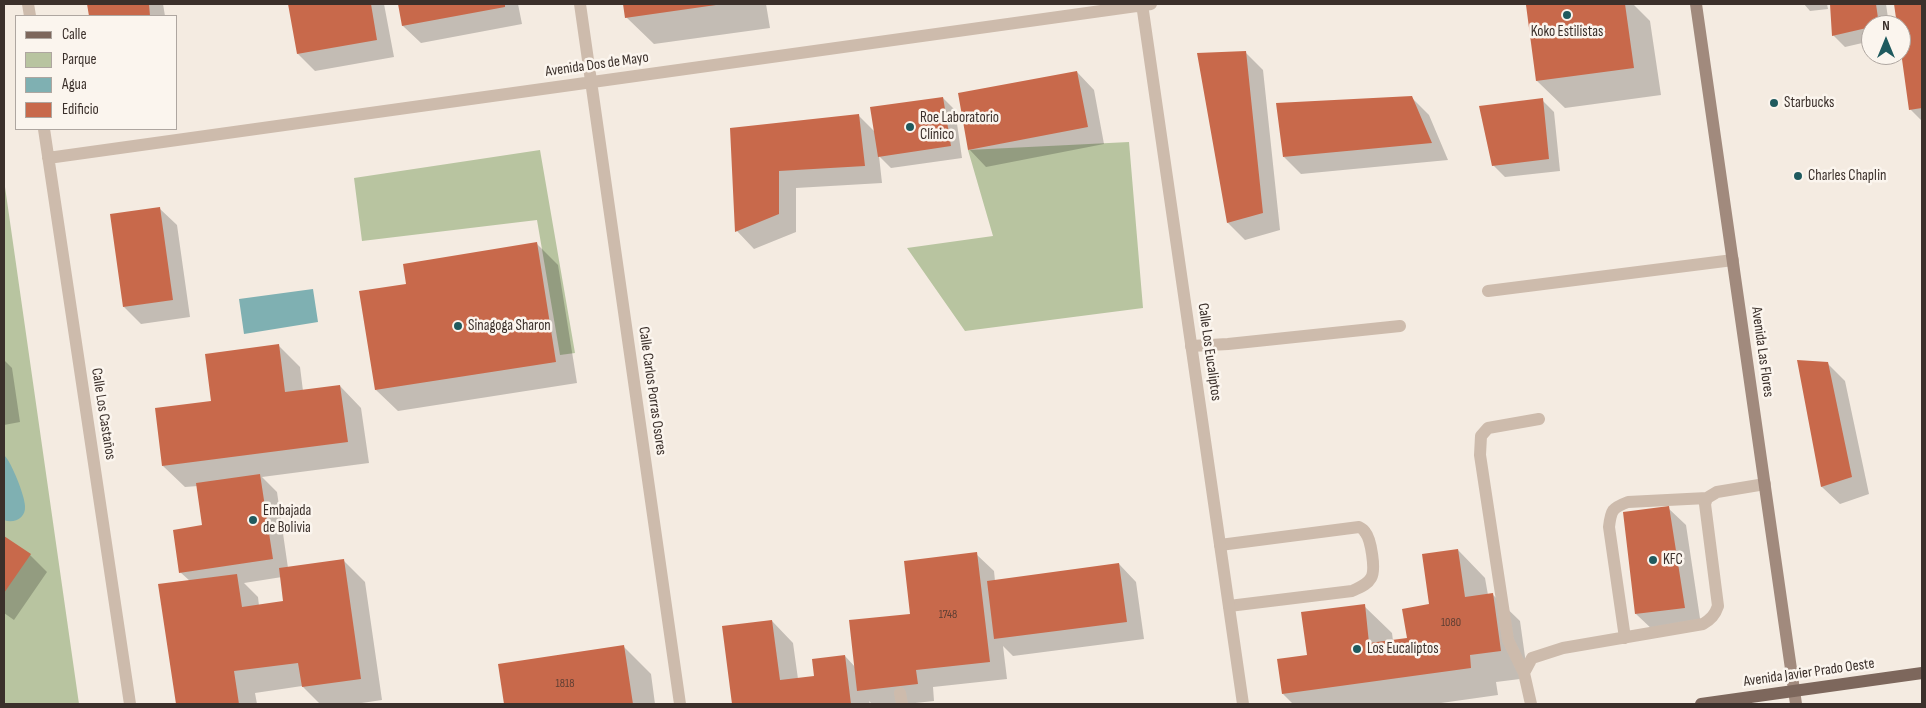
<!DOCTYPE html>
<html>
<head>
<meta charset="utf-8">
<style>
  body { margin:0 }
  #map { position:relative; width:1926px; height:708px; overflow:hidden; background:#f4ebe1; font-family:"Sofia Sans Condensed",sans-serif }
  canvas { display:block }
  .frame { position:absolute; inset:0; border:5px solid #3b302b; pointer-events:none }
  .legend { position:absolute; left:15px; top:15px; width:162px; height:115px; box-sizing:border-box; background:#fbf5ee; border:1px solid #aea6a0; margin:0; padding:6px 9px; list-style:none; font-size:15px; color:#3b302b }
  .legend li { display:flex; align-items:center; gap:10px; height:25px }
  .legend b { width:25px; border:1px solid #aea6a0 }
  .north { position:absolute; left:1861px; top:15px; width:50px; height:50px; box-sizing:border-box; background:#fbf5ee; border:1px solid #aea6a0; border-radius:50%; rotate:0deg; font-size:14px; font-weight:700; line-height:20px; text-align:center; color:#3b302b }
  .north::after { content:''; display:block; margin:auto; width:18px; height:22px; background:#1f5a5e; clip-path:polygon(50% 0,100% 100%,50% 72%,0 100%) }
</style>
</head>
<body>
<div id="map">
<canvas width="1926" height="708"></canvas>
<div class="frame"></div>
<ul class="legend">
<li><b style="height:6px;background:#7d675c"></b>Calle</li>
<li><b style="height:14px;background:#b8c4a0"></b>Parque</li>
<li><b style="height:14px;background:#7fb0b2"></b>Agua</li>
<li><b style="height:14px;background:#c8694b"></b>Edificio</li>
</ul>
<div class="north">N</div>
</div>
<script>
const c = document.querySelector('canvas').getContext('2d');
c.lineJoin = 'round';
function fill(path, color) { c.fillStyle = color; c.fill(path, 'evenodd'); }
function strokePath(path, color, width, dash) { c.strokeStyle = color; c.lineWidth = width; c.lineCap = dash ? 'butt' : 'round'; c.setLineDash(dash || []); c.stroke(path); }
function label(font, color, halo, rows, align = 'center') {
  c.font = font + ' "Sofia Sans Condensed",sans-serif'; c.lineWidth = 5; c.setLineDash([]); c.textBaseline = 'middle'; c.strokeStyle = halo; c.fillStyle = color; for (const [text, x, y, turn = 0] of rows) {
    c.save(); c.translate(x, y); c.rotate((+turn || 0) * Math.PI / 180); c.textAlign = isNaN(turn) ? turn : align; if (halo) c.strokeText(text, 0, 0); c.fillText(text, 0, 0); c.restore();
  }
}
fill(new Path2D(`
  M1129 142 1143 308 965 331 907 248 993 236 968 150Z
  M540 150 575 353 560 355 537 220 362 241 354 178Z
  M4 180 79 704H4Z`), '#b8c4a0');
fill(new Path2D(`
  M313 289 318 322 244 334 239 299Z
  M4 455C11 461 25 496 25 506 26 518 14 524 4 520Z`), '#7fb0b2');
fill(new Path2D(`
  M89 4H163L165 16H90Z
  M289 4H384L394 57 315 71 298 54Z
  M399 4H518L522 24 421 43 403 26Z
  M624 4H766L770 28 654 44 626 17Z
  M1548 4H1633L1650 21 1661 95 1565 108 1537 81 1527 7Z
  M1804 4H1827L1828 9 1810 11Z
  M1831 4H1886L1889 25H1871V41L1845 47 1833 35Z
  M1896 4H1922V121L1910 109 1901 43V25H1898Z
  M1246 53 1263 70 1280 230 1245 240 1228 223Z
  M1077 72 1094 90 1104 144 986 167 969 149Z
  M943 98 955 110 962 158 891 168 879 156 882 183 796 188V232L754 249 737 231 731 130 859 116 875 132Z
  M1412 98 1429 115 1448 160 1301 174 1284 157Z
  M1542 100 1554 112 1560 171 1505 177 1493 165Z
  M159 208 177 225 190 317 141 324 124 307Z
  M537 244 558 265 577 383 398 411 376 390 407 285Z
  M278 345 300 367 303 391 340 386 361 408 369 463 262 477 277 492 288 568 343 560 365 582 382 700 355 704H320L302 686 255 693 257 704H178L159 585 190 581 180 572 204 526 198 486 185 487 163 466 213 402ZM282 577 285 602 259 606 258 597 244 583Z
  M4 360 12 368 20 422 4 425Z
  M1798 362 1828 364 1845 381 1869 494 1840 504 1822 487Z
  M1668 508 1686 525 1701 625 1654 631 1636 614Z
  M4 537 30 555 47 572 14 620 4 613Z
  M1458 550 1485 578 1488 595 1492 594 1520 621 1528 678 1496 682 1498 695 1434 704H1293L1283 694 1308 656 1364 606 1392 633 1393 641 1408 639 1431 605Z
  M976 554 994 571 995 581 1119 564 1136 582 1144 639 1013 656 1003 646 1007 679 933 687 934 701 906 704H872L869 701 870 704H733L723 627 772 621 793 643 798 679 816 677 845 656 856 668Z
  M623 646 651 674 655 704H505L500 666Z`), '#0003');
fill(new Path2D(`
  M87 4H149L150 16H89Z
  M288 4H371L377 40 297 54Z
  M398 4H505V7L402 26Z
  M623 4H716V5L625 18Z
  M1538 4H1625L1634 68 1536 81 1526 5Z
  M1830 4H1876L1879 25H1871V27L1832 36Z
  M1894 4H1922V108L1909 110 1901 52V25H1897Z
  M1246 51 1263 213 1227 223 1197 53Z
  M1077 71 1088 127 968 150 958 93Z
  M1412 96 1432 143 1283 157 1276 103Z
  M943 97 951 146 878 157 870 107Z
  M1543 98 1549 159 1492 166 1479 106Z
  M859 114 865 166 779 171V214L735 232 730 128Z
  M160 207 173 300 123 307 110 214Z
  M537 242 556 362 375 390 359 291 406 284 403 264Z
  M279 344 285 392 340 385 348 442 162 466 155 408 211 401 205 354Z
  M1797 360 1828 362 1852 477 1821 487Z
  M260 474 273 559 179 573 173 530 202 525 196 483Z
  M1669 506 1685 608 1635 614 1623 512Z
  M4 536 31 554 4 593Z
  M1458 549 1465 597 1493 593 1501 651 1470 655 1471 668 1282 694 1277 659 1307 655 1301 612 1365 604 1369 643 1407 638 1402 609 1429 604 1422 554Z
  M977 552 990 662 916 670 918 684 857 691 849 620 910 614 904 561Z
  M344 559 361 679 302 687 298 663 234 671 239 704H176L158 584 237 574 242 607 283 601 279 568Z
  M1119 563 1127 622 994 639 987 581Z
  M772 620 780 680 814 676 812 659 845 655 851 704H732L722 626Z
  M624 645 633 704H504L498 664Z`), '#c8694b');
strokePath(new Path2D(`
  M1488 291 1733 260
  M1191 346 1228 344 1400 326
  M1220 545 1359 527C1361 528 1364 530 1365 532 1371 539 1376 570 1371 578 1367 585 1360 587 1352 591L1229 606
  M1625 638 1609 527C1611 510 1612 508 1628 502L1707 498
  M1524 673 1508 640 1480 455 1481 436 1488 428 1539 419
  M900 693 902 704
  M1531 704 1524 673 1532 658 1563 648 1703 624C1711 619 1715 615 1718 606L1705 504 1707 498 1717 492 1765 484`), '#cdbbac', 12);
strokePath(new Path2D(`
  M28 4 30 16
  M580 4 680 704
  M1142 4 1243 704
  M44 129 130 704
  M48 158 1151 4`), '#cdbbac', 12);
strokePath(new Path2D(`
  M1696 4 1796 704`), '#a18a7d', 12);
strokePath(new Path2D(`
  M1701 704 1922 673`), '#7d675c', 12);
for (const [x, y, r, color] of [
  [1567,15,5,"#1f5a5e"],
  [1774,103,5,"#1f5a5e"],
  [910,127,5,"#1f5a5e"],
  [1798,176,5,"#1f5a5e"],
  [458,326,5,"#1f5a5e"],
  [253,520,5,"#1f5a5e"],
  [1653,560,5,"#1f5a5e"],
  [1357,649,5,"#1f5a5e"]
]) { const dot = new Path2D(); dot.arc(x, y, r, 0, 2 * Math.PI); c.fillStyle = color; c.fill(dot); strokePath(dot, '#fbf5ee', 2); }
label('12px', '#5e3e33', null, [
  ["1748",948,615],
  ["1080",1451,623],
  ["1818",565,684]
]);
label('15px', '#3b302b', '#fbf5ee', [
  ["Koko Estilistas",1567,32,"center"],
  ["Starbucks",1784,103],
  ["Roe Laboratorio",920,118],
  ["Clínico",920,135],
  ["Charles Chaplin",1808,176],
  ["Sinagoga Sharon",468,326],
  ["Embajada",263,511],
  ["de Bolivia",263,528],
  ["KFC",1663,560],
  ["Los Eucaliptos",1367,649]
], 'left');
label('15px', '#3b302b', '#fbf5ee', [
  ["Avenida Dos de Mayo",597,65,-8],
  ["Calle Los Eucaliptos",1209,352,82],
  ["Avenida Las Flores",1762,352,82],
  ["Calle Carlos Porras Osores",652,391,82],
  ["Calle Los Castaños",103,414,81],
  ["Avenida Javier Prado Oeste",1809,673,-8]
]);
</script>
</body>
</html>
